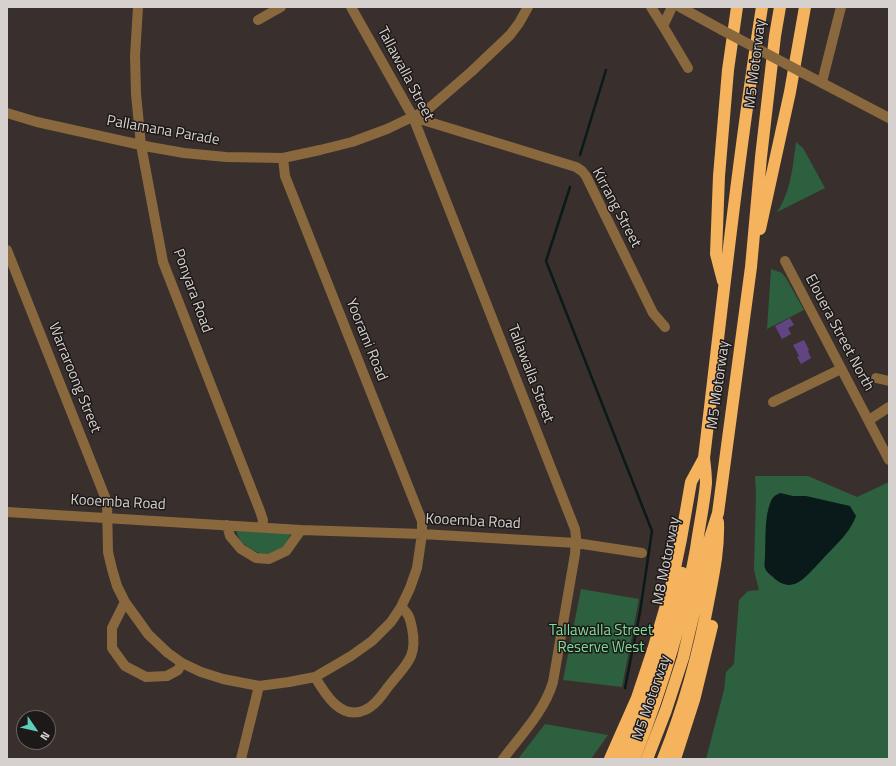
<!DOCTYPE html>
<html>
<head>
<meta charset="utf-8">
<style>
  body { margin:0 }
  #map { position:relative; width:896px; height:766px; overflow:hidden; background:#39302d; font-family:"Titillium Web",sans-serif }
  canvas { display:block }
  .frame { position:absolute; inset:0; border:8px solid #d6d1ce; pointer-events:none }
  .north { position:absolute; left:16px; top:710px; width:40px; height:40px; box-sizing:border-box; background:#1d1918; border:1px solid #676361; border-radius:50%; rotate:124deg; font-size:11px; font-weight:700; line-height:16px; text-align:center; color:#d6d1ce }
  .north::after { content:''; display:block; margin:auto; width:14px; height:18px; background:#5bcebc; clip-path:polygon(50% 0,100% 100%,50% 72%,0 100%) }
</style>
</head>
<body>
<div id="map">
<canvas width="896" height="766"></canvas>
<div class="frame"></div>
<div class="north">N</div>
</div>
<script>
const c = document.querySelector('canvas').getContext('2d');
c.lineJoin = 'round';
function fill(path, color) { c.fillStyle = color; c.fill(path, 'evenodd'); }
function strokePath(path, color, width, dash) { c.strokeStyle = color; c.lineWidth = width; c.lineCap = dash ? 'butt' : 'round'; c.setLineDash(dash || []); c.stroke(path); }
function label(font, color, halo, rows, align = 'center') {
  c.font = font + ' "Titillium Web",sans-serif'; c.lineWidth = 3; c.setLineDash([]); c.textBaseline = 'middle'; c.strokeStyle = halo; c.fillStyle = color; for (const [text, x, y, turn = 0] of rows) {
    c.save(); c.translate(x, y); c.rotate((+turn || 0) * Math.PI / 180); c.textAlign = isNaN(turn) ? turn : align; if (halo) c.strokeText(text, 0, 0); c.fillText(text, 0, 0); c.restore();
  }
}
fill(new Path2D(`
  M796 142 803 148 825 188 777 212C791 192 793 165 796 142Z
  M771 269 782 273 786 278 804 310 767 329Z
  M755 476H808L857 497 889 482V759H706L724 690 726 672 734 664 739 600 748 591 759 590 754 570 756 494Z
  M236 530 291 533C283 553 270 560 251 549 242 544 239 540 236 530Z
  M581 589 639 599 622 687 563 680Z
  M545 724 608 735 591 759H518Z`), '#2d603e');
fill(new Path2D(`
  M780 493 793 496H806L850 506 856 516C850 534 832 548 820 562 807 575 794 595 775 579 772 576 766 572 765 568 764 565 765 559 765 556 766 538 764 517 771 501 773 496 776 495 780 493Z`), '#0a191a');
strokePath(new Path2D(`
  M580 155 606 70
  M570 187 546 261 652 531 640 612 625 688`), '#0a191a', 2.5);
fill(new Path2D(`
  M790 318 794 325 788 328 791 334 782 339 775 326Z
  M804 340 809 350 808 351 811 358 801 364 797 357 799 356 793 345Z`), '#604582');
strokePath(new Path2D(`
  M138 7 135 56 136 94 141 145 163 262 260 511 263 520 262 527
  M351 7 413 117 575 529 576 537 575 554 553 682C544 712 521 735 503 759
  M651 7 663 26
  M672 7 663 26 688 68
  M680 7 722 30
  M258 20 281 7
  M803 73 889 118
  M822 82 841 7
  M7 113 37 122 150 147 184 153 226 157 283 158 320 150 352 142 387 129 427 110 471 72 510 35 519 23 528 7
  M413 117 576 167 582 171 586 176 653 313 665 327
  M7 250 107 502 108 552 112 569 117 586 125 602 148 634 168 653 182 663 201 672 223 679 259 686 289 682 315 677 351 656 372 641 391 622 401 607 410 588 417 568 422 534V521L418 511 285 176 283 158
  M785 261 889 460
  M876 378 889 381
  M773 402 841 369
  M869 420 889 407
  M7 512 301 530 422 534 576 543 642 553
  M227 525 230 536 241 549 256 558 269 559 286 551 301 530
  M125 602 112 628V648L125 666 146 677 167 676 178 670 182 663
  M315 677C325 694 341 721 365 710 375 706 382 695 388 687 406 664 418 658 412 628 410 618 409 614 401 607
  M241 759 259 686`), '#89683e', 10);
strokePath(new Path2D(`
  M760 229 790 92 805 7
  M723 281 716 254 719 176 728 70 737 7
  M610 759 637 698 653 650 670 592 681 539 691 482 704 458
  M622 759C648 699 670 637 682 573
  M634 759C661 691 683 621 696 549 699 527 704 505 706 483 706 475 705 466 704 458 722 308 738 157 762 7
  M647 759 666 710 683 658 695 608 709 541 718 513 751 267 761 157 775 36 780 7
  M663 759C684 707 699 653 709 598 714 572 719 548 718 522
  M675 759 694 700 712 626`), '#f5b35d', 12);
strokePath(new Path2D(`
  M722 30 803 73`), '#89683e', 10);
label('15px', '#d6d1ce', '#1d1918', [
  ["M5 Motorway",756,64,-83],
  ["Tallawalla Street",405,74,62],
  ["Pallamana Parade",163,131,10],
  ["Kirrang Street",616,208,62],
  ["Ponyara Road",192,291,70],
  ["Elouera Street North",839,333,62],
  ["Yoorami Road",366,340,68],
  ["Tallawalla Street",530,374,69],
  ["Warraroong Street",74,378,68],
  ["M5 Motorway",719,385,-82],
  ["Kooemba Road",118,503,3],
  ["Kooemba Road",473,522,3],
  ["M8 Motorway",667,561,-79],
  ["M5 Motorway",652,698,-71]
]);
label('15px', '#7edd9b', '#1d1918', [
  ["Tallawalla Street",601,631],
  ["Reserve West",601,648]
]);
</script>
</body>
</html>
